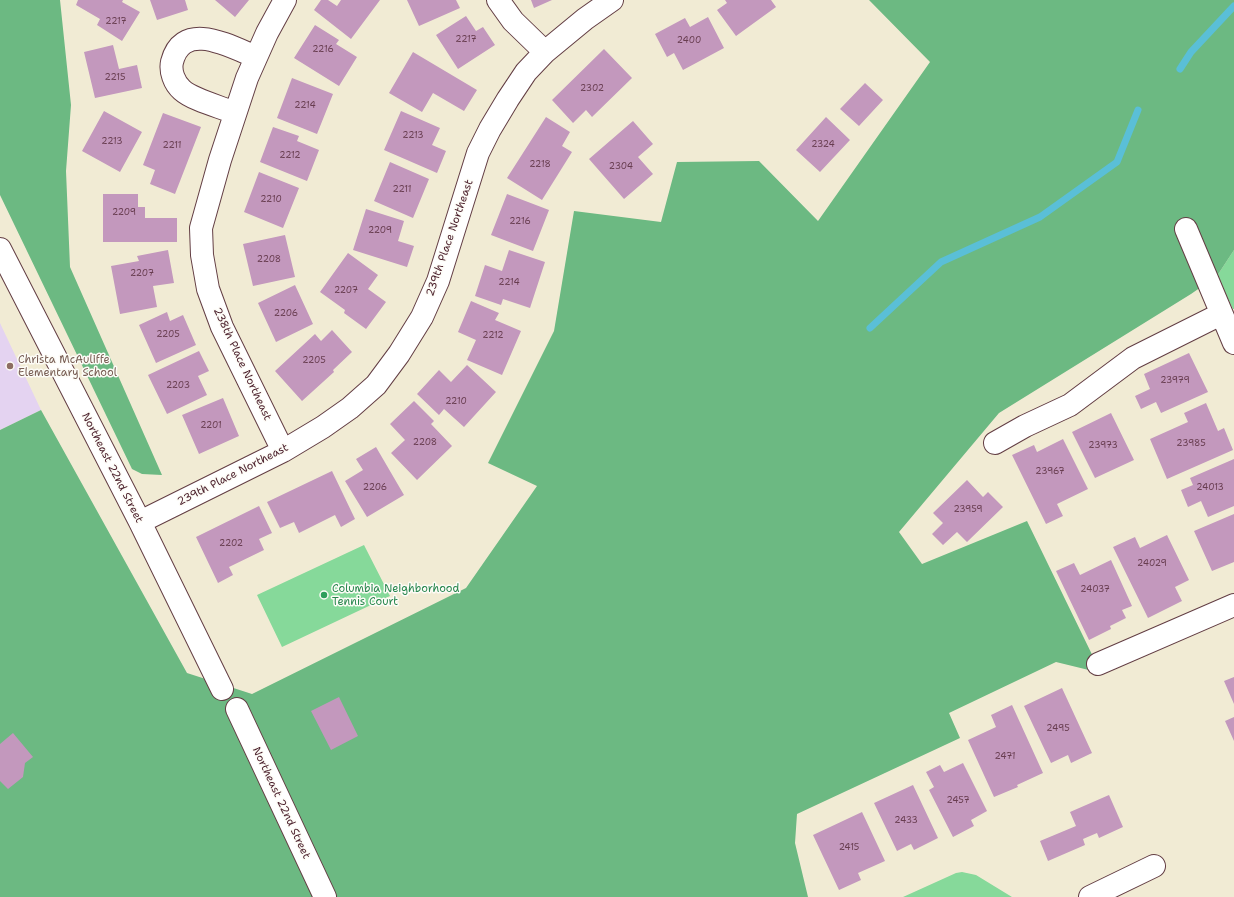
<!DOCTYPE html>
<html>
<head>
<meta charset="utf-8">
<style>
  body { margin:0 }
  canvas { display:block; background:#f1ebd4 }
</style>
</head>
<body>
<canvas width="1234" height="897"></canvas>
<script>
const c = document.querySelector('canvas').getContext('2d');
c.lineJoin = 'round';
function fill(path, color) { c.fillStyle = color; c.fill(path, 'evenodd'); }
function strokePath(path, color, width, dash) { c.strokeStyle = color; c.lineWidth = width; c.lineCap = dash ? 'butt' : 'round'; c.setLineDash(dash || []); c.stroke(path); }
function label(font, color, halo, rows, align = 'center') {
  c.font = font + ' "Shantell Sans",sans-serif'; c.lineWidth = 3; c.setLineDash([]); c.textBaseline = 'middle'; c.strokeStyle = halo; c.fillStyle = color; for (const [text, x, y, turn = 0] of rows) {
    c.save(); c.translate(x, y); c.rotate((+turn || 0) * Math.PI / 180); c.textAlign = isNaN(turn) ? turn : align; if (halo) c.strokeText(text, 0, 0); c.fillText(text, 0, 0); c.restore();
  }
}
fill(new Path2D(`
  M0 323 41 410 0 430Z`), '#e4d3f1');
fill(new Path2D(`
  M1234 250V309H1233L1217 276Z
  M364 545 390 596 282 647 257 595Z
  M962 872 976 875 1012 897H903L956 873Z`), '#86d99a');
fill(new Path2D(`
  M0 0H60L71 105 66 171 70 267 162 475 142 474 132 469 0 195Z
  M869 0H1234V250L1217 276 1191 294 999 413 899 532 922 564 1027 521 1101 673 1056 662 949 713 960 738 797 814 795 843 808 897H0V430L41 410 187 673 252 694 466 588 537 486 488 463 554 331 574 211 661 222 677 162 759 161 818 221 930 62Z`), '#6cb982');
strokePath(new Path2D(`
  M1180 69 1191 52 1234 6
  M870 328 941 262 1040 217 1117 162 1138 110`), '#5abfd7', 7);
fill(new Path2D(`
  M78 0H123L122 2 140 12 122 41 97 25 100 19 76 5Z
  M150 0H185L188 10 157 20Z
  M215 0H249L235 17Z
  M321 0H328L337 6 341 0H380L351 39 314 10Z
  M407 0H456L460 8 419 26Z
  M531 0H552L534 8Z
  M725 0H771L776 7 736 36 717 10 727 3Z
  M466 16 476 31 483 27 495 45 458 69 436 35Z
  M708 17 724 48 683 70 674 53 667 57 655 34 685 18 690 27Z
  M315 25 339 40 336 44 357 57 339 86 294 58Z
  M113 45 119 69 137 65 142 88 95 98 84 52Z
  M604 49 632 78 592 117 586 110 573 123 552 100Z
  M413 52 477 90 464 111 433 93 422 112 389 93Z
  M292 78 333 94 317 134 277 118Z
  M865 83 883 100 859 126 840 109Z
  M104 111 142 132 120 172 82 151Z
  M401 111 440 128 432 145 446 151 437 173 384 150Z
  M163 113 201 127 175 194 150 184 155 170 143 165Z
  M546 117 570 132 562 146 572 152 542 200 507 178Z
  M826 117 850 140 820 172 796 150Z
  M633 121 653 144 638 157 653 174 624 199 589 159Z
  M273 127 299 136 297 141 319 150 307 181 260 162Z
  M390 162 429 179 413 218 374 201Z
  M259 172 299 188 283 228 244 212Z
  M103 194H138V207H145V218H177V242H103Z
  M507 194 549 210 533 251 491 235Z
  M366 209 404 221 398 241 414 246 407 267 353 250Z
  M285 235 295 277 253 286 243 244Z
  M168 250 174 283 153 286 157 307 120 314 111 266 139 261 137 256Z
  M509 250 545 262 530 308 503 299 501 305 475 296 485 265 502 271Z
  M348 253 378 275 368 289 386 302 366 329 344 313 345 310 320 292Z
  M295 285 313 324 276 342 258 303Z
  M471 301 499 313 495 320 521 331 502 375 467 360 476 340 458 332Z
  M167 312 170 321 183 315 196 345 156 363 139 325Z
  M332 330 352 352 333 370 334 372 302 401 275 371 315 334 321 341Z
  M199 351 209 371 198 376 207 395 167 414 148 375Z
  M1189 353 1208 392 1161 413 1156 402 1141 409 1135 396 1150 389 1144 374Z
  M467 365 496 392 464 427 444 409 439 415 417 394 439 370 451 382Z
  M223 398 239 436 199 454 182 415Z
  M414 401 434 421 431 424 452 446 417 480 391 453 405 440 390 424Z
  M1206 403 1218 431 1224 428 1233 450 1167 479 1150 439 1188 422 1184 413Z
  M1111 413 1134 460 1095 478 1072 432Z
  M1063 439 1088 489 1057 504 1063 516 1046 524 1012 455 1034 445 1037 452Z
  M376 447 404 495 367 517 345 481 363 470 356 459Z
  M1234 459V506L1208 517 1201 501 1188 507 1181 490 1193 485 1190 478Z
  M332 471 355 519 341 527 335 515 299 533 294 522 280 528 267 502Z
  M967 480 983 497 988 492 1003 507 967 542 957 532 943 545 932 534 943 523 933 513Z
  M259 506 272 533 259 539 264 550 229 567 233 575 218 583 196 537Z
  M1234 514V562L1212 571 1194 531Z
  M1167 535 1189 580 1175 587 1182 601 1148 618 1113 547 1135 537 1140 548Z
  M1111 560 1132 606 1122 610 1126 618 1110 626 1111 629 1089 640 1056 571 1074 563 1080 575Z
  M1234 677V704L1224 681Z
  M1062 688 1092 753 1071 763 1068 755 1051 763 1024 706Z
  M339 697 358 736 331 750 311 711Z
  M1012 705 1043 773 1017 785 1018 787 994 797 968 740 996 727 991 715Z
  M1234 717V741L1225 721Z
  M13 733 33 757 25 763 23 777 8 789 0 781V744Z
  M963 763 987 811 971 820 974 826 953 837 929 790 934 787 926 772 940 765 944 772Z
  M913 785 938 838 914 850 911 844 897 851 874 803Z
  M1109 795 1123 827 1099 838 1097 833 1083 839 1085 845 1048 861 1040 841 1076 826 1070 812Z
  M862 812 885 861 858 873 861 880 839 890 813 835Z`), '#c398bd');
const minor = new Path2D(`
  M498 0 513 21 545 52
  M235 113C221 107 193 100 182 90 174 83 170 71 172 62 183 19 231 47 256 57
  M1186 229 1234 343
  M0 249 140 522 222 689
  M995 443 1025 426 1070 405 1133 358 1221 314
  M283 451 222 327 208 289 202 255 201 228 220 160 247 78 267 33 285 0
  M140 522 283 451 323 427 350 408 376 385 399 354 422 317 438 281 478 153 490 129 508 99 526 72 545 52 585 19 612 0
  M1098 664 1234 605
  M237 709 325 897
  M1090 897 1154 866`);
strokePath(minor, '#633e44', 24);
strokePath(minor, '#fff', 22);
for (const [x, y, r, color] of [
  [10,366,4,"#8d6e63"],
  [324,595,4,"#2e9e5b"]
]) { const dot = new Path2D(); dot.arc(x, y, r, 0, 2 * Math.PI); c.fillStyle = color; c.fill(dot); strokePath(dot, '#fdfcf7', 1.5); }
label('9px', '#683d50', null, [
  ["2217",116,22],
  ["2217",466,40],
  ["2400",689,41],
  ["2216",323,50],
  ["2215",115,78],
  ["2302",592,89],
  ["2214",305,106],
  ["2213",413,136],
  ["2213",112,142],
  ["2324",823,145],
  ["2211",172,146],
  ["2212",290,156],
  ["2218",540,165],
  ["2304",621,167],
  ["2211",402,190],
  ["2210",271,200],
  ["2209",124,213],
  ["2216",520,222],
  ["2209",380,231],
  ["2208",269,260],
  ["2207",142,274],
  ["2214",509,283],
  ["2207",346,291],
  ["2206",286,314],
  ["2205",168,335],
  ["2212",493,336],
  ["2205",314,361],
  ["23979",1175,381],
  ["2203",178,386],
  ["2210",456,402],
  ["2201",211,426],
  ["2208",425,443],
  ["23985",1191,444],
  ["23973",1103,446],
  ["23967",1050,472],
  ["2206",375,488],
  ["24013",1210,488],
  ["23959",968,510],
  ["2202",231,544],
  ["24029",1152,564],
  ["24037",1095,590],
  ["2495",1058,729],
  ["2471",1005,757],
  ["2457",958,801],
  ["2433",906,821],
  ["2415",849,848]
]);
label('11px', '#4a1f2b', '#fdfcf7', [
  ["239th Place Northeast",450,238,-71],
  ["238th Place Northeast",242,364,65],
  ["Northeast 22nd Street",112,468,63],
  ["239th Place Northeast",233,475,-27],
  ["Northeast 22nd Street",281,803,65]
]);
label('11px', '#785e54', '#fdfcf7', [
  ["Christa McAuliffe",18,360],
  ["Elementary School",18,373]
], 'left');
label('11px', '#27864d', '#fdfcf7', [
  ["Columbia Neighborhood",332,589],
  ["Tennis Court",332,602]
], 'left');
</script>
</body>
</html>
